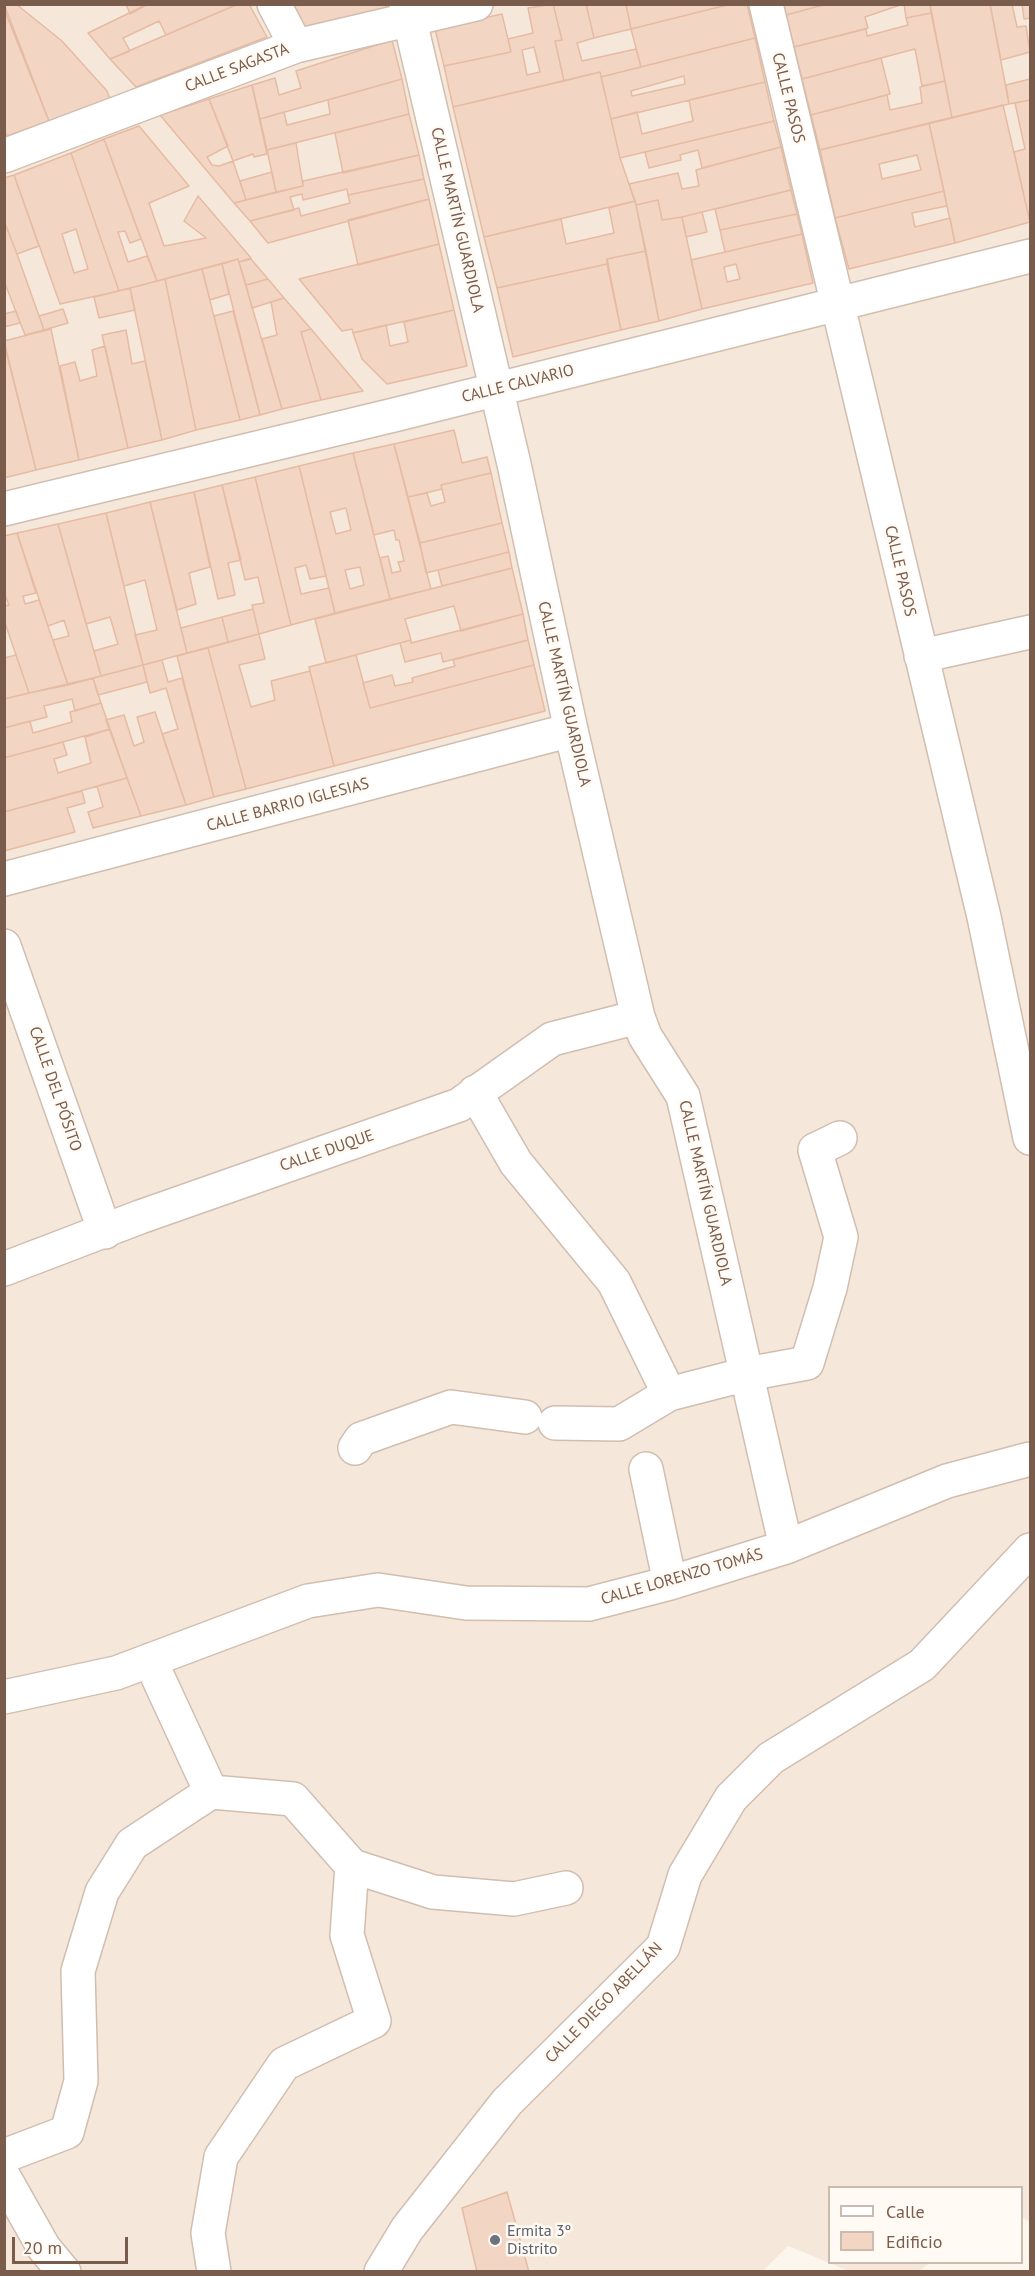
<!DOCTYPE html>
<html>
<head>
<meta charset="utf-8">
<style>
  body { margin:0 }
  #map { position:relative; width:1035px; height:2276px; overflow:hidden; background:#fdf6ec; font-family:"PT Sans",sans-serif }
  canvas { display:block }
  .frame { position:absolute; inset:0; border:6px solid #7a5c4d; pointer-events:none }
  .legend { position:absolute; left:828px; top:2186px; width:195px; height:78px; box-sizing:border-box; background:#fffaf3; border:2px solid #cabbb1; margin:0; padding:8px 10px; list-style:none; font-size:18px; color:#7a5c4d }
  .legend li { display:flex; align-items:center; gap:12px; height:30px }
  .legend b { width:30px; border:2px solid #cabbb1 }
  .scale { position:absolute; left:12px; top:2237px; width:116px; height:27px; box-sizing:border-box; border:3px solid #7a5c4d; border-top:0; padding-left:8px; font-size:18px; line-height:21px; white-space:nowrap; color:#7a5c4d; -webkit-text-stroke:4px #fffaf3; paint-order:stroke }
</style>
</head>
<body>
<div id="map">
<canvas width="1035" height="2276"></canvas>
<div class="frame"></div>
<ul class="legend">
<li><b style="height:8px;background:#fff"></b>Calle</li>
<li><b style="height:16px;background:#f3d5c3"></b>Edificio</li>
</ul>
<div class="scale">20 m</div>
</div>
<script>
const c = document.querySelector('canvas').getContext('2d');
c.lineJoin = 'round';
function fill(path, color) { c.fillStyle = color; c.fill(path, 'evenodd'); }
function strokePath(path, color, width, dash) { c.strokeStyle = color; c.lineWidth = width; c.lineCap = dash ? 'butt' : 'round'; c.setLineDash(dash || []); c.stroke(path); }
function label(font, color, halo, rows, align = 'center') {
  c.font = font + ' "PT Sans",sans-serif'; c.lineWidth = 5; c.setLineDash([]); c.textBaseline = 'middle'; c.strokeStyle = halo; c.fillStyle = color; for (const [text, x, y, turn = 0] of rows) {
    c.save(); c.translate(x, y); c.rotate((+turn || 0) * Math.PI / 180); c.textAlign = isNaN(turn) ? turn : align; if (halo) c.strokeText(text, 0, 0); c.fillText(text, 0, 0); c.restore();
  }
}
fill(new Path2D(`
  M5 5H1030V2222L1022 2217V2188H830V2262L930 2263 919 2271H849L788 2246 762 2272H5Z`), '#f5e8da');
const building = new Path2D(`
  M4 4H16L62 41 107 91 110 99 49 121Z
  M126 4H148L130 14Z
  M148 4H238L166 35 159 21 123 38 130 51 110 59 88 33Z
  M238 4H249L267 37 136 87 110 59Z
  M293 4H385L386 8 304 27Z
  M553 4 562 40 555 41 564 81 453 107 444 66 511 52 508 39 533 33 528 8ZM534 47 540 72 527 75 522 50Z
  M553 4H586L594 38 577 43 582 61 636 49 641 67 601 77 600 72 564 81 555 41 562 40Z
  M586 4H626L631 29 594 38Z
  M626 4H731L631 29Z
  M731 4H747L755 38 641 67 631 29Z
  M784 4H827L786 15Z
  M827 4H903L865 17 868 28 794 47 786 15Z
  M904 4H930L931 13 906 18Z
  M930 4H990L1009 104 952 118Z
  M990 4H1012L1017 27 1026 26 1030 52 1001 60Z
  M1022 4H1030V18L1024 19Z
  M4 9 49 121 7 136 4 129Z
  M931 13 945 81 922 86 915 49 802 79 794 47 866 29 867 36 908 25 906 18Z
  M502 14 511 52 444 66 435 29Z
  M755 38 765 82 611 119 601 77ZM684 76 685 84 632 96 631 91Z
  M392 40 402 79 260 119 252 85 275 78 279 95 301 88 296 71Z
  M881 58 890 94 811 115 802 79Z
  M600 72 620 158 635 201 484 237 453 107Z
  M402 79 409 114 267 150 260 119 284 112 287 125 330 114 328 100Z
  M1030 79V100L1009 104 1006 85Z
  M945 81 952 118 820 150 811 115 887 95 890 110 922 103 920 87Z
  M765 82 774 121 620 158 611 119 637 112 642 134 693 121 689 100Z
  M252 85 267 154 254 157 253 154 233 161 209 99Z
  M209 99 228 146 207 157 212 165 219 166 233 161 246 200 234 203 160 115Z
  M1030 100V222L1014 152 1025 149 1015 103Z
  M1003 105 1030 222 955 243 929 123Z
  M409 114 419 155 343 173 335 133Z
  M774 121 781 147 702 168 698 150 680 155 681 160 649 168 645 152Z
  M929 123 944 191 835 218 820 150ZM917 155 921 170 882 179 879 164Z
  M139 126 189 186 149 203 164 246 206 238 184 221 198 196 251 258 239 262 238 259 157 281 104 139Z
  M104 139 141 239 130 243 125 231 118 232 128 262 147 256 157 281 119 291 71 153Z
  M296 143 303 186 276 192 267 150Z
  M781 147 791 190 682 217 662 220 658 200 636 205 629 184 678 173 682 189 699 186 696 170Z
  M71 153 119 291 60 304 14 175ZM76 229 88 269 74 273 62 234Z
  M419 155 424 179 348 195 347 189 303 200 302 194 290 197 294 210 250 221 234 203 303 186V181Z
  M272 172 276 192 246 200 240 181Z
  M14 175 39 246 17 254 4 221V178Z
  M424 179 429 199 268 243 250 221 299 208 301 216 350 203 348 195Z
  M791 190 797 214 720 230 715 209Z
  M944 191 947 206 912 213 915 227 950 218 955 243 849 269 835 218Z
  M429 199 439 244 358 265 348 220Z
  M658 200 662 220 682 217 702 309 659 321 636 205Z
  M635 201 646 251 607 259V264L497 288 484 237 561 219 566 244 614 233 609 208Z
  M702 212 707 232 686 237 682 217Z
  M797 214 802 234 725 252 720 230Z
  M4 221 17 254 44 330 25 335 4 281Z
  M802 234 813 283 702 309 691 260ZM736 264 740 279 727 282 724 267Z
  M439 244 454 310 353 333 352 329 342 331 299 279Z
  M646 251 659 321 621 330 607 259Z
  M238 259 282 409 260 415 222 264Z
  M251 259 268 279 246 285 239 262Z
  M222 264 229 294 210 300 202 269Z
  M607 264 621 330 513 357 497 288Z
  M202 269 240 420 196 430 165 279Z
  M165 279 196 430 162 440 130 288Z
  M268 279 284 298 252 308 246 285Z
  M130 288 135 310 99 318 94 297Z
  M284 298 311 329 301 332 321 400 282 409 262 339 277 335 271 302Z
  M63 309 68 323 44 330 39 316Z
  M454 310 467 366 387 384 362 359 353 333 386 325 390 346 408 342 404 322Z
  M16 311 20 323 4 327V314Z
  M233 311 260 415 240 420 214 316Z
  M51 329 79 460 36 470 4 341Z
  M311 329 363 391 321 400 301 332Z
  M126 330 132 364 145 361 162 440 128 448 102 335Z
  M4 343 36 470 4 478 5 419Z
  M105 346 128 448 79 460 60 366 75 362 80 381 97 376 92 350Z
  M454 430 462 463 487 457 491 473 441 485 442 489 408 497 394 444Z
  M394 444 431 589 390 599 380 558 388 556 392 573 401 571 398 562 404 561 399 540H396L394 530 374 535 353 453Z
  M353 453 390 599 335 613 299 466ZM346 508 351 530 336 534 330 512ZM360 567 364 585 350 589 345 570Z
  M299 466 326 576 310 579 306 565 295 568 301 594 329 588 335 613 291 625 255 477Z
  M491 473 502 523 420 543 408 497 427 493 431 506 445 502 441 485Z
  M255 477 291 625 259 634 252 605 264 603 258 577 245 580 222 485Z
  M222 485 241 560 228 563 235 595 218 599 194 492Z
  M194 492 210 567 189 573 196 604 177 610 150 502Z
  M150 502 187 653 143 665 135 635 157 630 145 580 124 586 106 513Z
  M106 513 143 665 101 676 94 651 118 644 110 617 86 624 58 524Z
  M502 523 509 552 426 573 420 543Z
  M58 524 101 676 68 685 53 640 69 636 64 620 48 626 17 533Z
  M17 533 36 593 23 596 25 604 39 600 68 685 29 693 4 620V606L9 605 4 592V536Z
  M509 552 512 568 442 586 438 570Z
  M512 568 523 614 461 631 454 606 405 619 411 640 326 663 315 619Z
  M253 609 259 634 228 642 222 617Z
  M523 614 528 640 443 662 441 653 405 662 400 643 411 640V643Z
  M222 617 228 642 187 653 181 628Z
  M259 634 265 659 239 665 251 707 275 700 271 681 310 671 334 766 246 789 208 648Z
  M528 640 534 665 370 708 363 683 392 675 395 686 413 682 412 678 455 666 453 660Z
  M208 648 246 789 214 797 177 656Z
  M16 655 29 693 4 699V658Z
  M356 655 370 708 534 665 545 711 334 766 309 667Z
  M162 660 168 682 182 678 214 797 186 805 162 734 178 729 166 688 150 693 143 665Z
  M143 665 147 682 98 695 93 678Z
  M93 678 101 703 75 711 72 699 44 706 47 717 4 728V699Z
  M101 703 110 729 4 758V728L30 721 33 733 72 722 70 712Z
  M155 712 186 805 141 816 106 720 124 715 134 746 144 742 137 717Z
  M110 729 127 778 4 812V758L63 742 67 755 54 759 58 773 91 763 85 737Z
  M127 778 141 816 93 828 88 812 103 807 97 786Z
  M82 791 85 803 67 808 75 832 4 851V812Z
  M507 2192 529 2272H477L462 2208Z`);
fill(building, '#f3d5c3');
strokePath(building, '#e6bba3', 1.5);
const minor = new Path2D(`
  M274 4 296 46
  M406 4 514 464 571 730 638 1017 645 1036 683 1096 786 1547
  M766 4 984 917 1030 1138
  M4 156 296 46 476 4
  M4 509 398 414 1030 256
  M921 656 1030 632
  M4 879 571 730
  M4 946 105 1232
  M475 1092 516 1163 614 1282 669 1394 747 1374 807 1363 830 1288 841 1237 815 1150 840 1138
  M4 1269 140 1217 459 1105 552 1039 638 1017
  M555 1423 619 1424 669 1394
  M355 1448 361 1439 451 1407 525 1417
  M646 1469 670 1583
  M4 1697 116 1673 308 1601 378 1590 466 1603 589 1604 670 1583 786 1547 947 1481 1030 1459
  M211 1792 293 1799 352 1866 347 1935 374 2021 284 2064 221 2157 208 2233 214 2272
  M352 1866 433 1892 514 1899 566 1888
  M4 2156 67 2132 81 2081 78 1971 102 1892 132 1844 211 1792 150 1660
  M4 2177 44 2248 64 2272
  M381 2272 407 2229 507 2102 663 1947 685 1875 731 1798 771 1758 922 1665 1030 1550`);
strokePath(minor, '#d1beb0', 36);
strokePath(minor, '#fff', 33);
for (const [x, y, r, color] of [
  [495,2240,6,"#6b7280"]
]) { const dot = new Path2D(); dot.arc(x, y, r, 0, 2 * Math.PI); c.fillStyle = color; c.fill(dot); strokePath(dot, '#fffaf3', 2); }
label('16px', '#7a5c4d', '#fffaf3', [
  ["CALLE SAGASTA",237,68,-21],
  ["CALLE PASOS",788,98,76],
  ["CALLE MARTÍN GUARDIOLA",457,220,77],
  ["CALLE CALVARIO",518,384,-14],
  ["CALLE PASOS",900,571,77],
  ["CALLE MARTÍN GUARDIOLA",564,694,77],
  ["CALLE BARRIO IGLESIAS",288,805,-15],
  ["CALLE DEL PÓSITO",55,1089,71],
  ["CALLE DUQUE",327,1151,-19],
  ["CALLE MARTÍN GUARDIOLA",705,1193,77],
  ["CALLE LORENZO TOMÁS",682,1577,-16],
  ["CALLE DIEGO ABELLÁN",604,2003,-46]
]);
label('16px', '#5b616d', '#fffaf3', [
  ["Ermita 3º",507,2231],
  ["Distrito",507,2249]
], 'left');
</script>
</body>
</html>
